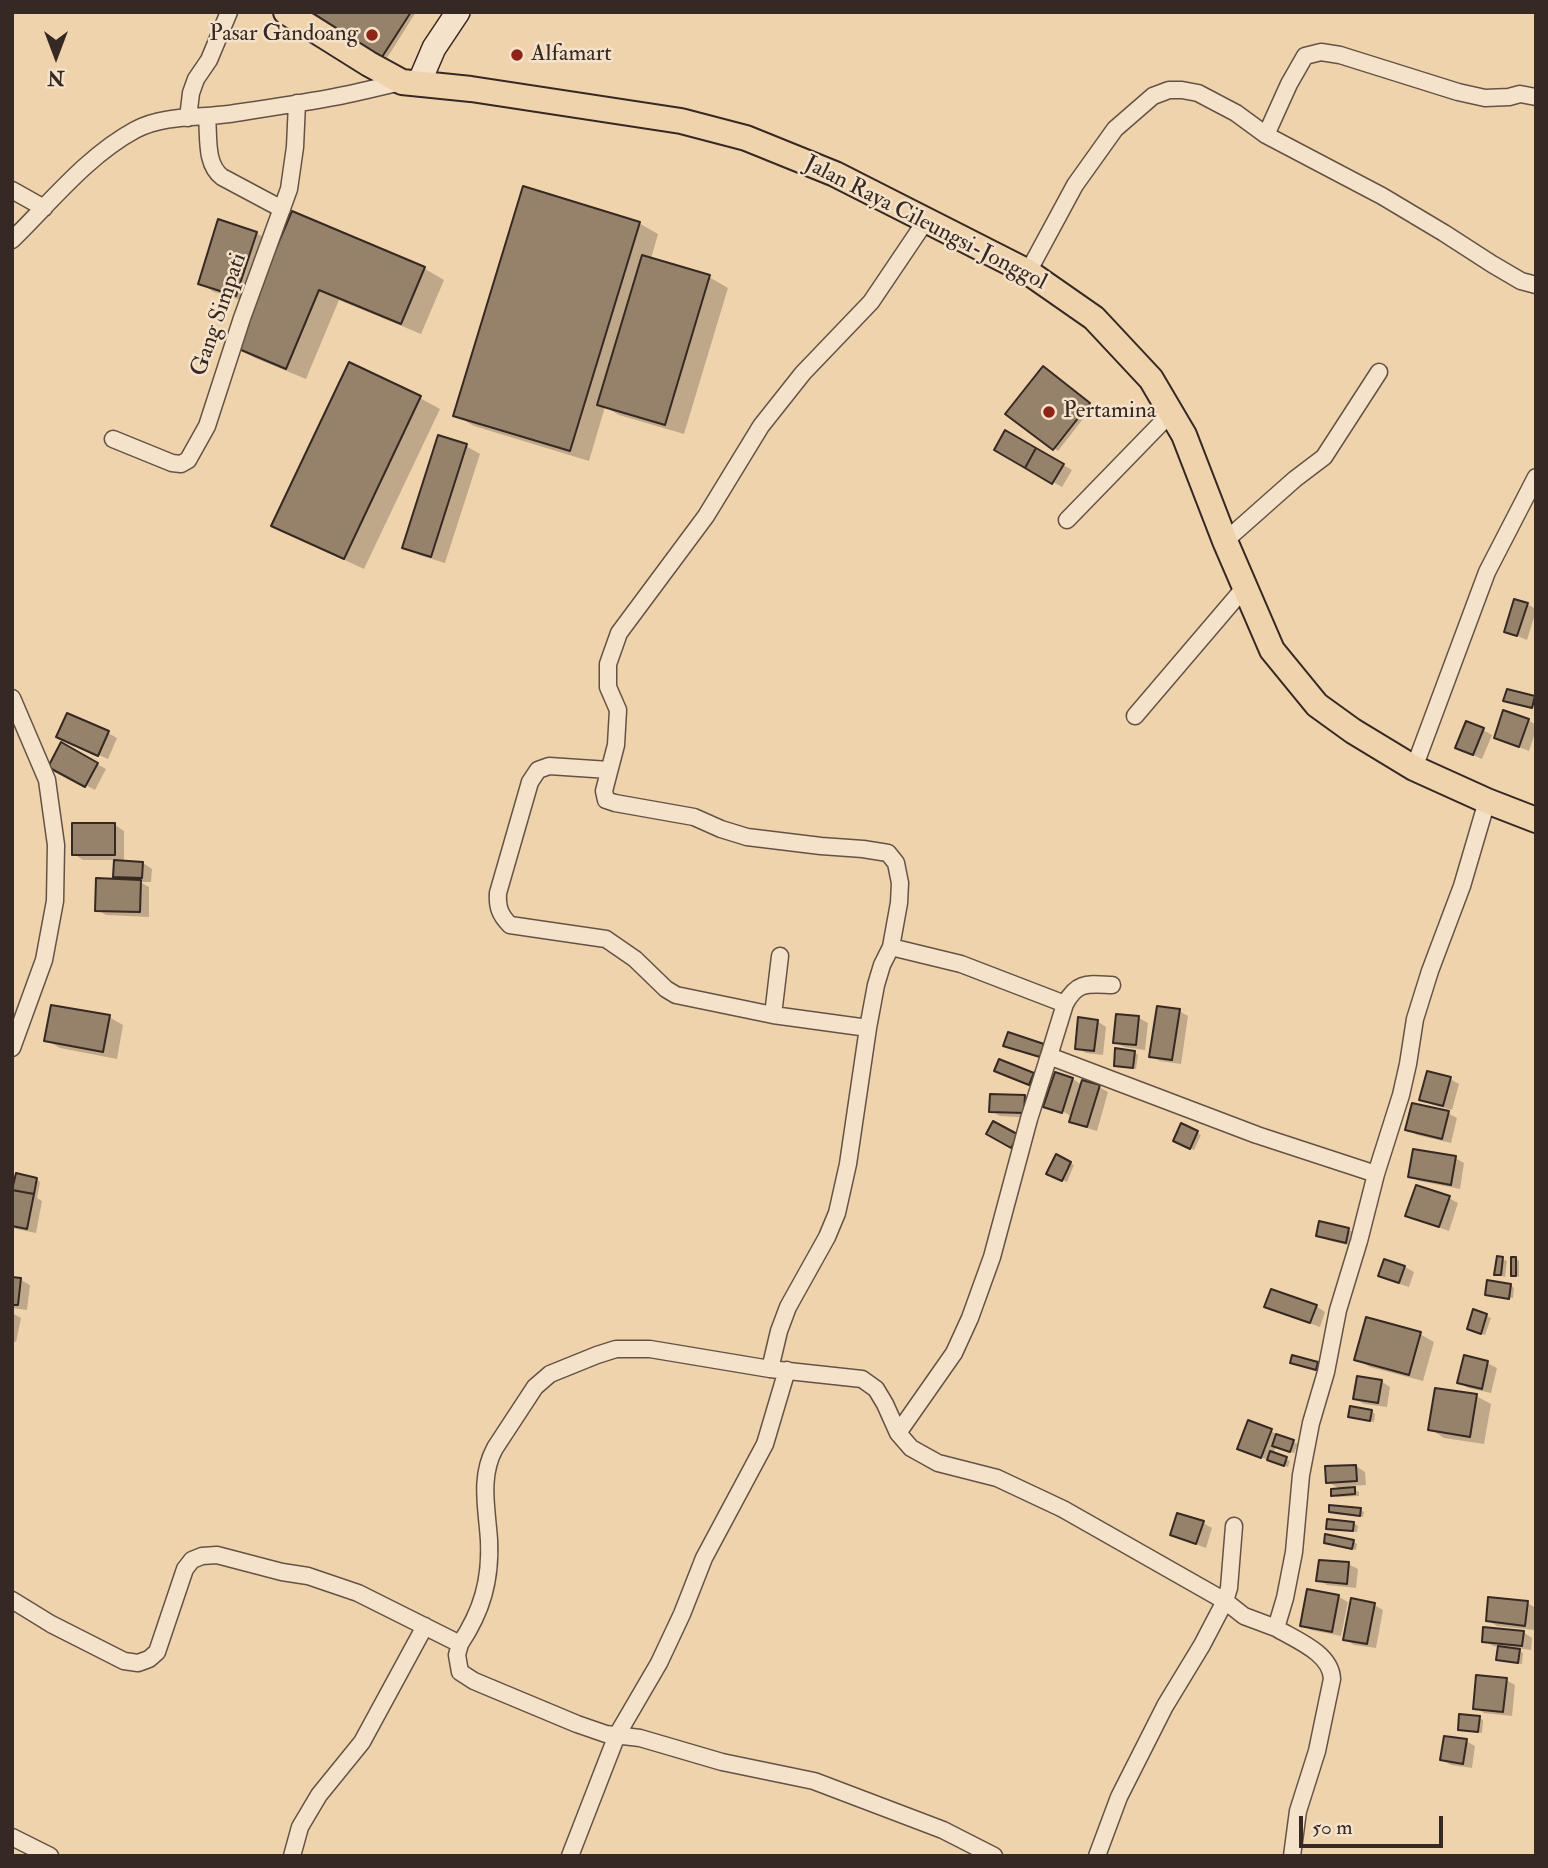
<!DOCTYPE html>
<html>
<head>
<meta charset="utf-8">
<style>
  body { margin:0 }
  #map { position:relative; width:1548px; height:1868px; overflow:hidden; background:#efd3ad; font-family:"IM FELL Double Pica",serif }
  canvas { display:block }
  .frame { position:absolute; inset:0; border:14px solid #362822; pointer-events:none }
  .north { position:absolute; left:21px; top:21px; width:70px; height:70px; -webkit-text-stroke:5px #f5e2ca; paint-order:stroke; rotate:180deg; font-size:19px; font-weight:700; line-height:28px; text-align:center; color:#362822 }
  .north::after { content:''; display:block; margin:auto; width:24px; height:32px; background:#362822; clip-path:polygon(50% 0,100% 100%,50% 72%,0 100%) }
  .scale { position:absolute; left:1299px; top:1816px; width:144px; height:32px; box-sizing:border-box; border:4px solid #362822; border-top:0; padding-left:9px; font-size:21px; line-height:24px; white-space:nowrap; color:#362822; -webkit-text-stroke:5px #f5e2ca; paint-order:stroke }
</style>
</head>
<body>
<div id="map">
<canvas width="1548" height="1868"></canvas>
<div class="frame"></div>
<div class="north">N</div>
<div class="scale">50 m</div>
</div>
<script>
const c = document.querySelector('canvas').getContext('2d');
c.lineJoin = 'round';
function fill(path, color) { c.fillStyle = color; c.fill(path, 'evenodd'); }
function strokePath(path, color, width, dash) { c.strokeStyle = color; c.lineWidth = width; c.lineCap = dash ? 'butt' : 'round'; c.setLineDash(dash || []); c.stroke(path); }
function label(font, color, halo, rows, align = 'center') {
  c.font = font + ' "IM FELL Double Pica",serif'; c.lineWidth = 5; c.setLineDash([]); c.textBaseline = 'middle'; c.strokeStyle = halo; c.fillStyle = color; for (const [text, x, y, turn = 0] of rows) {
    c.save(); c.translate(x, y); c.rotate((+turn || 0) * Math.PI / 180); c.textAlign = isNaN(turn) ? turn : align; if (halo) c.strokeText(text, 0, 0); c.fillText(text, 0, 0); c.restore();
  }
}
fill(new Path2D(`
  M315 12H416L387 58Z
  M293 213 425 269 444 280 421 334 339 300 306 379 255 358 236 347Z
  M639 223 658 234 651 259 709 277 728 288 684 434 619 415 605 407 589 461 474 426 455 415Z
  M256 233 270 241 251 303 214 292 200 283Z
  M349 365 420 398 440 409 364 569 293 536 274 525Z
  M1047 370 1093 406 1058 451 1008 413Z
  M1006 432 1072 470 1062 487 996 449Z
  M466 446 480 454 445 563 419 555 405 547Z
  M1527 604 1536 609V611L1527 640 1506 631Z
  M1535 697 1536 708 1509 702Z
  M1528 720 1536 725V730L1529 751 1505 742 1496 737Z
  M1483 730 1492 735 1482 759 1466 752Z
  M108 733 117 738 108 759 67 741Z
  M61 745 106 769 95 790 50 766Z
  M115 825 124 831V863H143L152 869 151 882H140L149 887V917L106 915 97 910 124 881 115 876 116 860H83L74 854Z
  M1179 1011 1188 1016 1181 1064 1160 1061 1151 1056Z
  M1117 1016 1139 1018 1148 1023 1145 1050 1124 1047 1114 1042Z
  M109 1017 123 1025 117 1059 60 1048 46 1040Z
  M1097 1021 1106 1027 1103 1055 1086 1053 1077 1048Z
  M1005 1045H1043L1052 1050 1049 1061 1014 1050Z
  M1134 1052 1138 1055 1136 1069 1119 1067 1115 1065Z
  M1000 1061 1043 1079 1039 1089 996 1071Z
  M1056 1074 1073 1079 1082 1085 1099 1087 1108 1092 1097 1131 1080 1126 1071 1121 1072 1117 1056 1107 1054 1110 1058 1112 1046 1106Z
  M1450 1079 1459 1084 1452 1110 1430 1104 1421 1099Z
  M1024 1097 1033 1102V1118L1000 1116 991 1111Z
  M1448 1113 1457 1118 1451 1143 1417 1135 1407 1129Z
  M1182 1126 1201 1135 1194 1150 1179 1143Z
  M1056 1157 1074 1165 1067 1182 1049 1173Z
  M1455 1158 1464 1163 1460 1189 1419 1181 1410 1176Z
  M36 1179 40 1182 37 1198 42 1201 36 1233 16 1229 12 1227V1198Z
  M1449 1198 1458 1203 1449 1231 1417 1220 1408 1215Z
  M1349 1230 1358 1235 1355 1247 1327 1240 1318 1235Z
  M1498 1258 1507 1261 1505 1277 1496 1274Z
  M1515 1258 1519 1261V1277L1513 1275Z
  M1386 1261 1405 1267 1414 1272 1409 1287 1390 1281 1381 1276Z
  M12 1279 21 1280 30 1285 27 1310 12 1308Z
  M1511 1285 1514 1288 1513 1298 1489 1294Z
  M1266 1306H1316L1325 1312 1320 1327 1275 1311Z
  M1475 1311 1491 1318 1485 1335 1473 1331Z
  M12 1313 21 1318 16 1342 12 1341Z
  M1420 1334 1434 1342 1423 1381 1370 1367 1356 1359Z
  M1487 1363 1497 1368 1491 1393 1468 1388 1459 1382Z
  M1381 1381 1390 1387 1387 1407 1364 1404 1355 1399Z
  M1476 1396 1491 1404 1484 1444 1444 1438 1430 1429Z
  M1371 1411 1375 1414 1374 1422 1354 1418Z
  M1271 1431 1280 1436V1437L1298 1444 1294 1453 1276 1447 1273 1454 1290 1461 1288 1467 1248 1453Z
  M1356 1466 1365 1472 1366 1485 1349 1486 1359 1492V1496L1337 1497 1333 1495 1342 1490 1328 1482Z
  M1360 1510 1364 1512 1363 1517 1334 1514 1330 1511Z
  M1329 1521 1354 1523 1358 1526 1357 1532 1332 1530 1328 1528Z
  M1203 1523 1212 1528 1206 1548 1181 1539 1172 1534Z
  M1325 1542H1354L1357 1544 1356 1550Z
  M1348 1564 1358 1569 1356 1588 1327 1585 1318 1580Z
  M1339 1597 1348 1602 1341 1636 1311 1630 1302 1625Z
  M1527 1603 1536 1608 1534 1630 1497 1626 1487 1620Z
  M1374 1605 1383 1610 1376 1648 1354 1645 1345 1639Z
  M1523 1632 1532 1638 1531 1650 1516 1648 1523 1653 1522 1664 1502 1661 1498 1659 1499 1647 1493 1646 1484 1641Z
  M1506 1680 1515 1685 1512 1716 1484 1713 1475 1708Z
  M1479 1718 1483 1720 1482 1733 1463 1731 1459 1729Z
  M1466 1741 1475 1746 1472 1768 1451 1765 1442 1760Z`), '#0003');
const building = new Path2D(`
  M311 12H411L382 57Z
  M523 186 640 222 570 451 453 416Z
  M292 211 425 267 401 324 319 290 286 369 234 347Z
  M218 219 257 232 236 296 198 284Z
  M642 255 710 275 665 425 597 405Z
  M349 362 421 396 344 559 271 526Z
  M1043 366 1090 403 1053 450 1005 414Z
  M1005 430 1036 448 1025 468 994 450Z
  M438 435 467 444 431 557 402 548Z
  M1036 448 1064 464 1052 484 1025 468Z
  M1514 599 1528 603 1517 636 1504 632Z
  M1507 689 1535 696 1532 708 1503 701Z
  M1503 710 1529 719 1519 747 1494 738Z
  M67 713 109 731 98 756 56 737Z
  M1466 721 1484 728 1473 755 1455 748Z
  M61 742 98 763 85 787 48 767Z
  M72 823H115V855H72Z
  M114 860 143 862 142 878 113 877Z
  M96 878 141 880 140 912 95 911Z
  M51 1005 110 1015 103 1052 44 1041Z
  M1157 1006 1180 1009 1172 1060 1149 1057Z
  M1116 1014 1139 1016 1136 1045 1113 1043Z
  M1078 1017 1098 1020 1094 1051 1075 1049Z
  M1008 1032 1044 1044 1040 1057 1003 1046Z
  M1115 1048 1135 1051 1133 1068 1114 1066Z
  M999 1059 1034 1073 1029 1085 994 1071Z
  M1427 1071 1451 1077 1443 1106 1419 1100Z
  M1055 1072 1073 1078 1062 1113 1043 1107Z
  M1082 1080 1100 1085 1087 1127 1069 1122Z
  M990 1094 1025 1095 1024 1113 989 1112Z
  M1412 1103 1449 1111 1442 1139 1405 1130Z
  M993 1121 1019 1135 1011 1148 986 1134Z
  M1181 1123 1198 1131 1190 1149 1173 1141Z
  M1413 1149 1456 1156 1451 1185 1408 1177Z
  M1056 1154 1071 1162 1062 1181 1046 1174Z
  M16 1173 37 1178 34 1194 12 1190Z
  M1416 1185 1450 1196 1439 1227 1405 1216Z
  M12 1190 34 1194 27 1229 12 1226Z
  M1319 1221 1349 1228 1346 1243 1316 1236Z
  M1497 1256 1503 1257 1501 1275H1494Z
  M1511 1257H1516V1276H1511Z
  M1384 1259 1405 1266 1399 1283 1378 1276Z
  M12 1277 21 1278 18 1305H12Z
  M1487 1280 1511 1284 1509 1299 1485 1295Z
  M1271 1289 1317 1305 1310 1323 1264 1307Z
  M1473 1309 1487 1314 1481 1334 1467 1329Z
  M1366 1317 1421 1332 1409 1375 1354 1360Z
  M1292 1355 1318 1362 1316 1370 1290 1363Z
  M1464 1355 1488 1361 1482 1389 1457 1383Z
  M1357 1376 1382 1380 1378 1403 1353 1399Z
  M1435 1388 1477 1394 1470 1437 1428 1430Z
  M1350 1406 1372 1410 1370 1421 1348 1417Z
  M1248 1420 1272 1429 1261 1458 1237 1449Z
  M1276 1434 1294 1440 1290 1452 1272 1446Z
  M1270 1451 1287 1457 1284 1466 1267 1460Z
  M1356 1465 1357 1481 1326 1483 1325 1466Z
  M1355 1487V1494L1331 1496V1489Z
  M1329 1505 1361 1508 1360 1516 1329 1512Z
  M1177 1513 1204 1521 1196 1544 1170 1535Z
  M1327 1519 1354 1522 1353 1531 1326 1529Z
  M1325 1534 1354 1540 1352 1549 1324 1543Z
  M1319 1560 1349 1562 1347 1584 1316 1581Z
  M1307 1589 1339 1595 1332 1632 1300 1626Z
  M1488 1597 1528 1601 1525 1626 1486 1621Z
  M1351 1598 1375 1603 1367 1644 1343 1640Z
  M1483 1627 1524 1631 1522 1646 1482 1642Z
  M1498 1646 1520 1649 1518 1663 1496 1660Z
  M1476 1675 1507 1678 1503 1712 1473 1709Z
  M1459 1714 1480 1716 1478 1732 1458 1730Z
  M1444 1736 1467 1739 1463 1764 1440 1760Z`);
fill(building, '#96816a');
strokePath(building, '#362822', 2);
const street = new Path2D(`
  M207 117C209 137 205 164 222 177L282 209
  M188 118 191 93 196 79 209 60 229 12
  M1266 135 1289 84 1305 56 1321 52 1340 55 1458 92 1485 98 1509 97 1520 94 1536 97
  M12 190 44 208
  M12 240C50 203 87 156 135 130 163 115 198 118 229 114 262 109 296 104 329 98 354 94 378 87 402 82
  M1028 272 1075 185 1115 129 1153 96 1169 90H1182L1198 93 1236 113 1266 135 1382 196 1444 233 1492 264 1521 281 1536 285
  M113 439 172 463 181 464 188 460 207 426 242 318 289 189 295 147 297 103
  M1067 520 1171 413
  M1225 541 1295 479 1324 457 1379 372
  M12 698 47 780 56 845 55 901 44 960 12 1048
  M1135 716 1245 587
  M1414 768 1487 572 1536 477
  M609 770 549 766 538 770 530 782 498 893C497 907 500 915 510 925L606 939 635 959 666 989 676 995 773 1015 868 1028 848 1164 837 1213 827 1237 788 1307 779 1331 770 1369
  M891 947 961 964 1065 1004 1049 1056
  M1065 1004C1077 981 1088 984 1112 985
  M773 1015 780 956
  M868 1028 876 985 882 965 891 947 899 903 900 883 896 863 888 853 863 849 821 846 747 837 721 829 694 817 615 803 606 800 604 791 616 745 618 710 608 687V664L619 633 706 516 761 426 803 373 871 302 927 219
  M898 1433 954 1353 970 1318 992 1257 1029 1119 1049 1056 1257 1135 1376 1174
  M12 1600 51 1624 124 1661 138 1663 149 1659 157 1652 185 1569 192 1560 202 1556 217 1555 282 1572 308 1576 358 1593 460 1644 457 1655 460 1672 474 1681 577 1724 606 1734 640 1738 722 1762 814 1781 943 1830 994 1856
  M1276 1628C1296 1640 1331 1653 1332 1679L1317 1751 1298 1811 1292 1856
  M460 1644C482 1611 491 1580 489 1540 487 1509 479 1477 495 1448L535 1387 550 1374 597 1355 616 1349H650L770 1369 862 1379 876 1389 885 1404 898 1433 911 1448 938 1463 997 1478 1063 1509 1225 1601 1244 1616 1276 1628 1285 1598 1294 1552 1301 1475 1311 1423 1326 1372 1338 1310 1359 1241 1376 1174 1401 1095 1408 1064 1415 1019 1430 971 1462 886 1487 801
  M12 1837 50 1856
  M292 1856 300 1827 319 1795 362 1742 425 1626
  M570 1856 617 1735 659 1663 682 1614 704 1558 765 1444 787 1370
  M1097 1856 1119 1797 1165 1706 1202 1645 1225 1601 1229 1588 1234 1526`);
const secondary = new Path2D(`
  M419 83 434 48 458 12`);
const primary = new Path2D(`
  M286 12 369 64 402 82 471 89 681 121 746 138 835 174 1028 272 1094 318 1151 379 1184 435 1225 541 1272 650 1317 705 1353 731 1414 768 1487 801 1536 820`);
strokePath(street, '#645345', 19);
strokePath(secondary, '#362822', 26);
strokePath(primary, '#362822', 28);
strokePath(street, '#f5e2ca', 16);
strokePath(secondary, '#f5e2ca', 23);
strokePath(primary, '#efd3ad', 24);
for (const [x, y, r, color] of [
  [372,35,7,"#8f2418"],
  [517,55,7,"#8f2418"],
  [1049,412,7,"#8f2418"]
]) { const dot = new Path2D(); dot.arc(x, y, r, 0, 2 * Math.PI); c.fillStyle = color; c.fill(dot); strokePath(dot, '#f5e2ca', 2.5); }
label('23px', '#362822', '#f5e2ca', [
  ["Pasar Gandoang",358,35,"right"],
  ["Alfamart",531,55],
  ["Pertamina",1063,412]
], 'left');
label('23px', '#362822', '#f5e2ca', [
  ["Jalan Raya Cileungsi-Jonggol",925,224,27],
  ["Gang Simpati",220,315,-71]
]);
</script>
</body>
</html>
